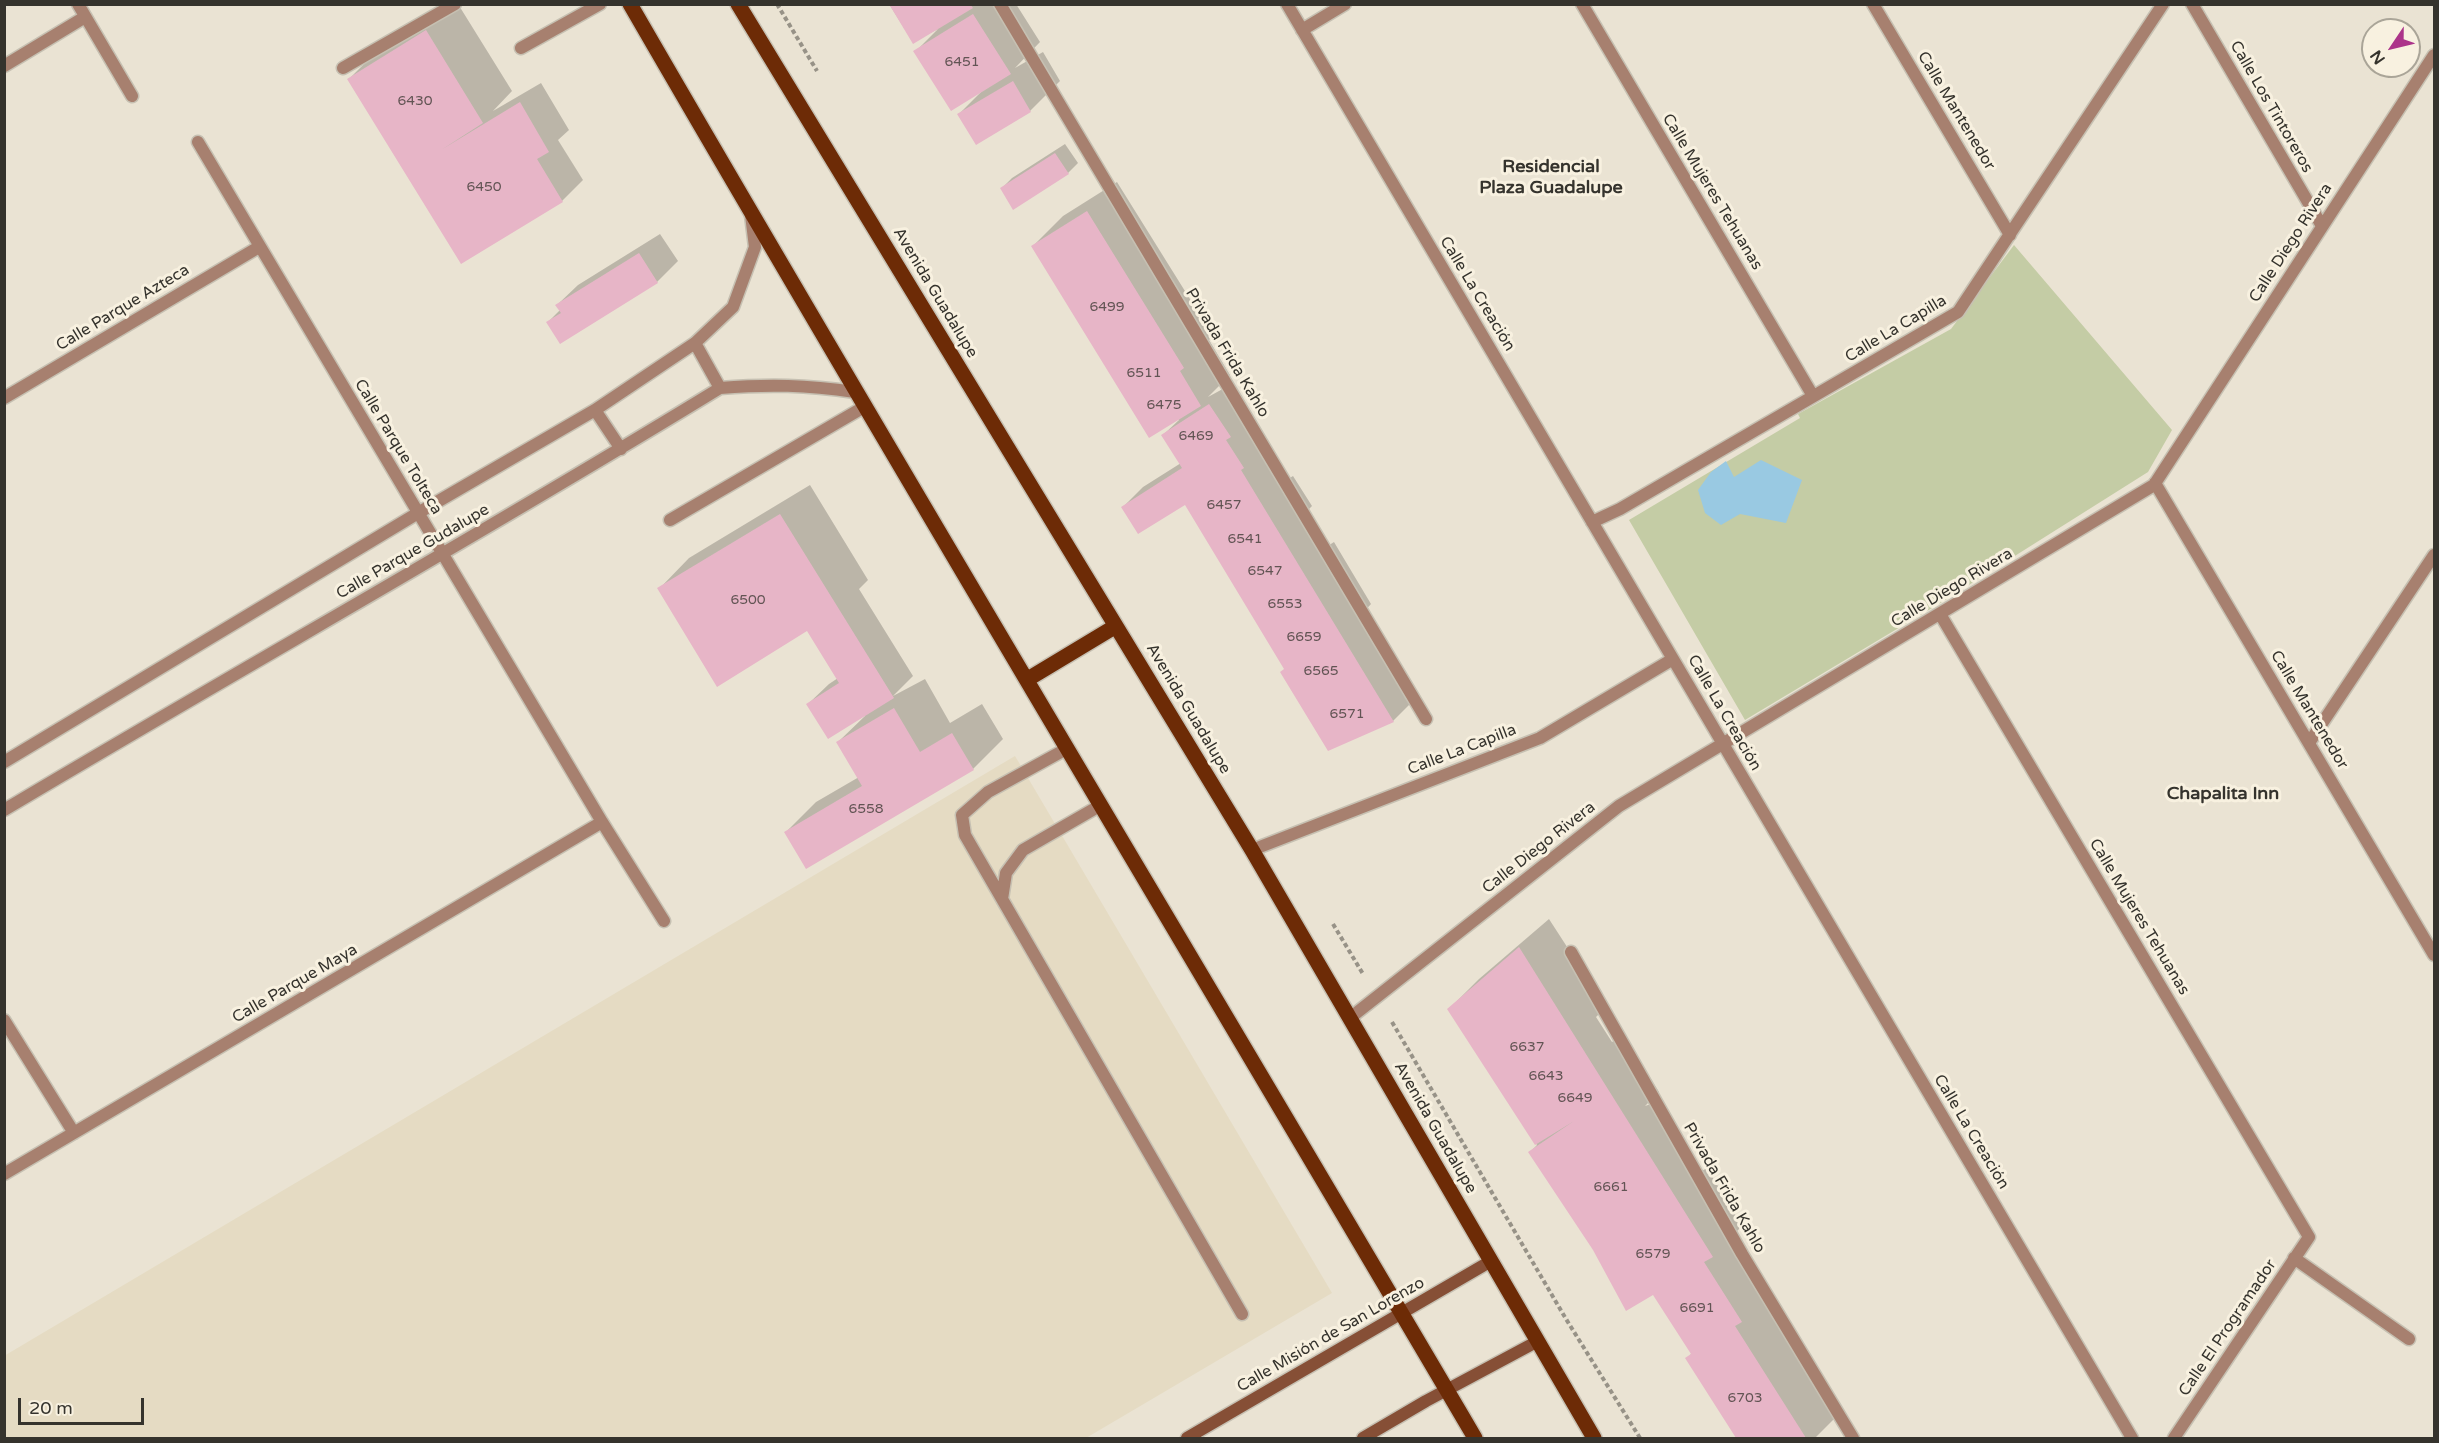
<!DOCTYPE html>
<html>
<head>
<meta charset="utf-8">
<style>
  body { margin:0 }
  #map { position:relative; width:2439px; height:1443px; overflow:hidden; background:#eae3d3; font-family:"Varela Round",sans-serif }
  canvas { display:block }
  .frame { position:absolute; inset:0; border:6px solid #35332d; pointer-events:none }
  .north { position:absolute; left:2361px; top:18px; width:60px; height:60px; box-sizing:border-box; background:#f8f1e0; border:2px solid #aaa598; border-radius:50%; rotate:235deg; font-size:16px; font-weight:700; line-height:24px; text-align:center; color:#35332d }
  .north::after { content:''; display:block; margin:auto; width:21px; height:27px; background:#ac348a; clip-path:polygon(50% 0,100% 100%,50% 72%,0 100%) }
  .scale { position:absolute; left:18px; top:1398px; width:126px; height:27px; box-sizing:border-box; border:3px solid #35332d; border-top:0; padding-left:8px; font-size:18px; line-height:21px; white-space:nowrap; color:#35332d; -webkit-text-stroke:4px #f8f1e0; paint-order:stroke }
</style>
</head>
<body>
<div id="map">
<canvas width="2439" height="1443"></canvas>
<div class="frame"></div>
<div class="north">N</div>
<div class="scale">20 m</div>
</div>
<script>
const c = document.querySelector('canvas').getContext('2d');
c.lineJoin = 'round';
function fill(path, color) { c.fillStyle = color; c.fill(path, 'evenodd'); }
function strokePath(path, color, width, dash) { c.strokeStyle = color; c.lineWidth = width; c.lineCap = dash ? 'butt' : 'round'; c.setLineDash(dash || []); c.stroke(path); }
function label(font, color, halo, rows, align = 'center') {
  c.font = font + ' "Varela Round",sans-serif'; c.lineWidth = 6; c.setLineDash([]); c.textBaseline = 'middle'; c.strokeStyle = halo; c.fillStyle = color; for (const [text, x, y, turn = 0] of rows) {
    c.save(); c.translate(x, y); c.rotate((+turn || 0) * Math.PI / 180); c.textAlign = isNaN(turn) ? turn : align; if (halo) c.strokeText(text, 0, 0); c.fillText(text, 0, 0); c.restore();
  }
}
fill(new Path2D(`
  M1015 756 1332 1293 1086 1438H5L4 1356Z`), '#e5dbc3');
fill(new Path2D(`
  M2014 245 2172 430 2148 472 1937 605 1745 720 1629 520 1800 418 1798 414 1951 329Z`), '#c4cca5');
fill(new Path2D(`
  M1761 460 1802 480 1786 523 1740 514 1721 525 1705 513 1698 490 1711 472 1726 461 1734 477Z`), '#99c9e2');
fill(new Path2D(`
  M458 4 512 91 493 111 541 83 569 130 558 140 583 180 562 201 462 262 349 79 379 49Z
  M889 4H1016L1040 42 1015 68 1043 52 1060 81 1030 111 959 114 981 92 915 52 938 29 913 42Z
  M1065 144 1078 163 1068 173 1002 188 1012 178Z
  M1117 182 1213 336 1209 340 1230 375 1208 397 1230 385 1282 483 1293 476 1312 506 1302 516 1323 549 1334 542 1371 604 1362 614 1414 700 1393 721 1329 749 1286 668 1186 503 1123 507 1143 487 1181 463 1163 435 1179 420 1033 246 1063 216Z
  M660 234 678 261 657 282 560 342 548 322 560 310 557 305 578 285Z
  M810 485 868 580 859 589 913 676 893 696 925 679 950 723 982 704 1003 739 973 769 786 832 816 802 859 777 838 742 865 716 808 704 829 684 838 678 816 625 659 589 689 558Z
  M1549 919 1606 1007 1596 1017 1612 1042 1623 1035 1659 1092 1645 1106 1651 1104 1695 1175 1707 1168 1742 1226 1735 1233 1839 1414 1815 1438H1738L1687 1358 1692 1353 1653 1293 1594 1249 1530 1152 1537 1145 1449 1009 1479 979Z`), '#0003');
fill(new Path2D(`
  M889 4H970L973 8 913 44Z
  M973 14 1011 74 951 111 913 51Z
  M426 30 483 123 441 150 520 102 549 152 537 159 563 202 461 264 347 79Z
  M1013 81 1031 112 976 145 957 114Z
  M1055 153 1069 174 1013 210 1000 188Z
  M1087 211 1184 368 1180 371 1201 406 1149 438 1031 246Z
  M639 253 658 283 560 344 546 322 561 313 555 305Z
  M1209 404 1231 437 1226 440 1244 468 1241 470 1394 722 1328 751 1280 672 1284 669 1185 505 1138 534 1121 507 1182 468 1161 435Z
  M780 514 894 698 828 739 806 704 839 683 807 631 717 687 657 588Z
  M894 708 920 752 952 733 974 770 806 869 784 832 862 786 836 742Z
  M1519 947 1713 1257 1704 1262 1742 1322 1735 1326 1806 1438H1736L1685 1358 1691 1354 1653 1295 1626 1311 1593 1250 1528 1152 1574 1121 1535 1145 1447 1009Z`), '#e7b5c7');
const lane = new Path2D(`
  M521 48 600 4
  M670 520 864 407
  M1068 748 988 792 962 815 965 835 1242 1314
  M1002 899 1006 873 1023 850 1101 805`);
const street = new Path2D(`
  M78 4 132 96
  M1000 4 1426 719
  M1287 4 2132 1438
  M1582 4 1813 396
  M1873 4 2010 235
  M2192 4 2322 226
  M1302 30 1345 4
  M4 66 85 17
  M343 68 455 4
  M198 142 602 822 664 921
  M695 343 720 388
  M4 398 259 247
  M595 410 621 449
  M2155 483 2434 955
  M1592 522 1620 509 1958 312 2163 4
  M1940 614 2309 1237 2174 1438
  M2309 743 2434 555
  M4 762 418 513 595 410 695 343 733 307 755 247 751 215
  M4 810C242 668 484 533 720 388 770 384 806 385 855 392
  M1252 850 1540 738 1673 659
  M1571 952 1742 1254 1853 1438
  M1350 1018 1619 806 2154 485 2434 55
  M4 1020 74 1133
  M4 1174 602 822
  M2294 1258 2409 1339`);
const secondary = new Path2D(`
  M1187 1438 1491 1261
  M1363 1438 1426 1401 1538 1341`);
const primary = new Path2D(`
  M630 4C908 485 1194 960 1475 1438
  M738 4 1252 850 1594 1438
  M1028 679 1116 626`);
strokePath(lane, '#c6c0b2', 15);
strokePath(street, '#c6c0b2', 15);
strokePath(secondary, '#c6c0b2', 15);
strokePath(primary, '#c6c0b2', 18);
strokePath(new Path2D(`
  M777 4 817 71
  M1333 924 1363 974
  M1392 1022 1566 1319 1640 1438`), '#979287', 4, [4.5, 3]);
strokePath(lane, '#a7806f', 12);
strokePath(street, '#a7806f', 12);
strokePath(secondary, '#864f36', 12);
strokePath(primary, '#6d2b06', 15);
label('14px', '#625454', null, [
  ["6451",962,62],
  ["6430",415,101],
  ["6450",484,187],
  ["6499",1107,307],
  ["6511",1144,373],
  ["6475",1164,405],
  ["6469",1196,436],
  ["6457",1224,505],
  ["6541",1245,539],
  ["6547",1265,571],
  ["6500",748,600],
  ["6553",1285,604],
  ["6659",1304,637],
  ["6565",1321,671],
  ["6571",1347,714],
  ["6558",866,809],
  ["6637",1527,1047],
  ["6643",1546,1076],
  ["6649",1575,1098],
  ["6661",1611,1187],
  ["6579",1653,1254],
  ["6691",1697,1308],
  ["6703",1745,1398]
]);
label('16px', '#35332d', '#f8f1e0', [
  ["Calle Los Tintoreros",2271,107,60],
  ["Calle Mantenedor",1956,111,59],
  ["Calle Mujeres Tehuanas",1712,192,59],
  ["Calle Diego Rivera",2291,243,-57],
  ["Avenida Guadalupe",935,293,59],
  ["Calle La Creación",1477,294,59],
  ["Calle Parque Azteca",123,308,-31],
  ["Calle La Capilla",1896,329,-31],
  ["Privada Frida Kahlo",1227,353,59],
  ["Calle Parque Tolteca",398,447,59],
  ["Calle Parque Gudalupe",413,552,-30],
  ["Calle Diego Rivera",1952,588,-31],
  ["Avenida Guadalupe",1188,709,59],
  ["Calle Mantenedor",2309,710,59],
  ["Calle La Creación",1724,713,60],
  ["Calle La Capilla",1462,750,-21],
  ["Calle Diego Rivera",1539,848,-38],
  ["Calle Mujeres Tehuanas",2139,917,59],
  ["Calle Parque Maya",295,984,-30],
  ["Avenida Guadalupe",1435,1128,60],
  ["Calle La Creación",1971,1132,59],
  ["Privada Frida Kahlo",1724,1188,60],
  ["Calle El Programador",2228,1328,-56],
  ["Calle Misión de San Lorenzo",1331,1335,-30]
]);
label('bold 18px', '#35332d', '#f8f1e0', [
  ["Residencial",1551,167],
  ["Plaza Guadalupe",1551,188],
  ["Chapalita Inn",2223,794]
]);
</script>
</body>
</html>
